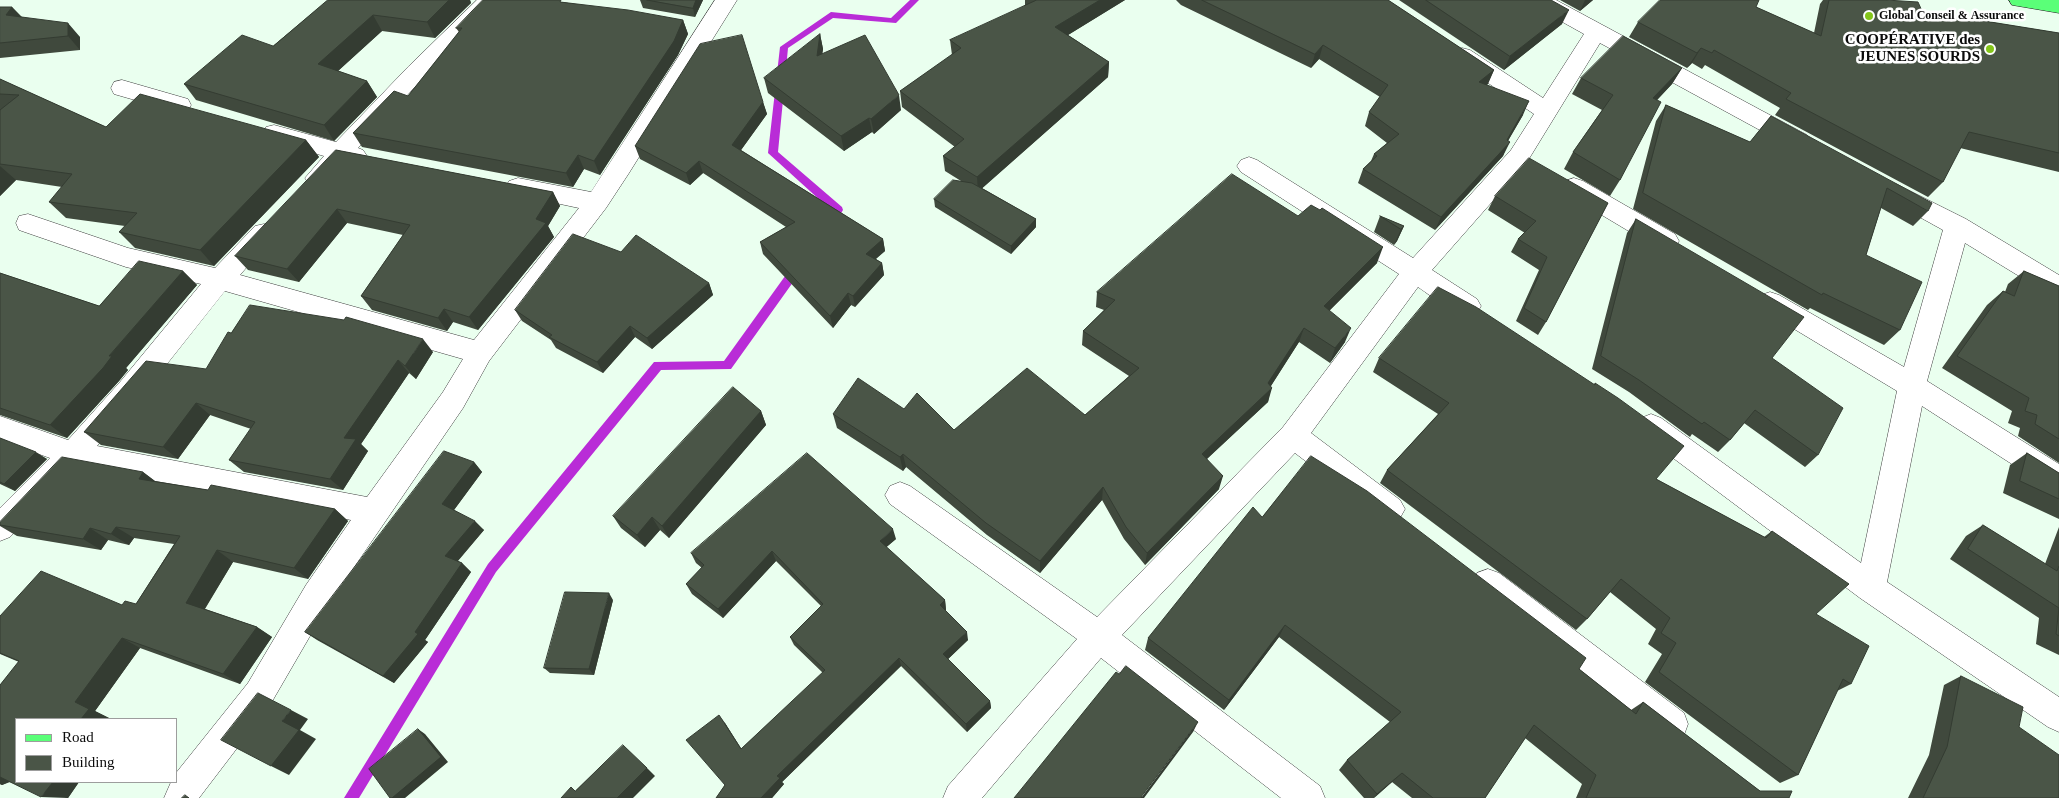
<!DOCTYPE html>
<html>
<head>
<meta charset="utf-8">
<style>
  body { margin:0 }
  #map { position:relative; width:2059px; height:798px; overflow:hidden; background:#eaffef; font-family:Georgia,serif }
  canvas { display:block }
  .legend { position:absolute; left:15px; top:718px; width:162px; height:65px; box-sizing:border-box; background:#fff; border:1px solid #9d9d9d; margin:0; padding:6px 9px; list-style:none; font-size:15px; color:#0b0b0b }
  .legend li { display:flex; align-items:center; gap:10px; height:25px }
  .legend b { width:25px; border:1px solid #9d9d9d }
</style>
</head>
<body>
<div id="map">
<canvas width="2059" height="798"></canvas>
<ul class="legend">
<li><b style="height:6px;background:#5aff78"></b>Road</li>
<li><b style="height:14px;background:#4a5547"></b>Building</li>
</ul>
</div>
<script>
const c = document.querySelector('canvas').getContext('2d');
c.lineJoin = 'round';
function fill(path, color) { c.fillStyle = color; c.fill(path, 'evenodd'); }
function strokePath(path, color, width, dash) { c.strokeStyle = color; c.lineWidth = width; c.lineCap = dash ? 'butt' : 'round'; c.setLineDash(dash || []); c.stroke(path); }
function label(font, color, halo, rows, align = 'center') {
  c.font = font + ' Georgia,serif'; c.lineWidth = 5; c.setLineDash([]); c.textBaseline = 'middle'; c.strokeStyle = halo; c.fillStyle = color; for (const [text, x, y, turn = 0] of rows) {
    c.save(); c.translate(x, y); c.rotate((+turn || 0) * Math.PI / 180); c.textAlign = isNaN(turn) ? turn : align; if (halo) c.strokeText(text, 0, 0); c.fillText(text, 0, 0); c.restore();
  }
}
fill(new Path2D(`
  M910 0H919L896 23 833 18 788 48 778 152 842 207 843 210 833 226H825L824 223 832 211 768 153 780 47 831 12 891 18Z
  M797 264 802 268 801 271 731 369 661 370 496 572 359 798H344L488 564 654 362 724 361 793 265Z`), '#b92cd7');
const minor = new Path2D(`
  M477 0H501L424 77 358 148 363 150 367 156 363 162 355 165 346 162C335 174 327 190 309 184L305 178 324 156 266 139 262 133 266 127 274 125 336 142 408 67Z
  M715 0H737L629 173 606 208 489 361 463 408 328 605 270 705 199 798H164L171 782H176V773L248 683 306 585 351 520 79 467 10 537 0 541V508L50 458 0 440V416L68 440 120 382 201 284 126 267 19 230 16 223 19 216 28 214 128 248 215 268 255 226 264 224 273 226 276 233 240 275 474 340 579 208 509 193 506 187 509 181 518 178 591 192ZM225 291 463 359 443 392 367 497 97 446 140 398Z
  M1529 0H1556L1807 135 1811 141 1807 147 1799 149 1791 147 1600 43 1527 162 1432 270 1477 299 1481 306 1477 313C1457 320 1435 298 1418 287L1311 433 1400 500 1405 509 1400 518 1390 522 1380 518 1295 453 1122 635 1320 786 1325 798H1281L1101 658 982 798H943L948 786 1077 639 890 504 885 495 890 486 900 482 910 486 1097 617 1283 427 1399 274 1241 172 1237 166 1241 160 1249 157 1257 160 1413 258 1511 150 1534 114 1454 60 1451 55 1454 50 1462 48 1470 50 1543 98 1584 34 1532 5Z
  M122 80 188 99 191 105 188 111 180 113 114 94 111 88 114 82Z
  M1574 178 1583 181 1675 234 1679 241 1675 248 1666 251 1657 248 1565 193 1562 187 1565 181Z
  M1896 184 1966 219 2059 275V298L2050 295 1965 243 1927 381 2059 464V492L2049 488 1922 406 1887 582 2059 697V732L2048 727 1860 598 1641 434 1637 426 1641 418 1651 414 1661 418 1861 563 1897 391 1761 309 1757 302 1761 295 1770 292 1779 295 1904 367 1943 230 1887 199 1884 193 1887 187Z
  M1488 569 1499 573 1684 713 1688 724 1684 735 1672 740 1660 735 1477 593 1473 583 1477 573Z`);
const major = new Path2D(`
  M2009 0H2059V13L2012 5Z`);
strokePath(minor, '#3e3e3e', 1);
strokePath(major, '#1c1c1c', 1);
fill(minor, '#fff');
fill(major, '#5aff78');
fill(new Path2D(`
  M328 0H470L471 3 435 38 382 31 338 71 367 81 377 97 334 141 196 100 184 84 273 46Z
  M640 0H703L695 17 643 8Z
  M1025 0H1125L1068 35 1109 62 1108 77 982 188 1036 219V227L1011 254 935 207 934 199 961 181 945 171 943 156 955 147 902 107 900 91 952 55 950 40 1025 6Z
  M1176 0H1388L1494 70 1487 85 1523 115 1508 141 1503 156 1435 230 1358 183 1363 169 1371 161 1374 154 1387 143 1365 126 1369 112 1380 97 1319 59 1311 68 1181 5Z
  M1399 0H1551L1562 24 1504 70Z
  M1560 0H1593L1580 11Z
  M1823 0H1886L1922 11 2059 33V172L1960 148 1943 182 1928 197 1775 115 1780 108 1705 65 1702 69 1692 63 1687 68 1629 37 1638 22 1756 7 1814 33 1820 4Z
  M562 2 683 20 688 34 678 55 600 175 584 169 573 187 362 147 353 133 408 96 459 32 456 28Z
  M0 7H12L22 17 80 37V50L0 58Z
  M820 34 823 49 822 54 901 110 874 134 872 132 844 151 768 93 764 78Z
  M1682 68 1672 84 1657 100 1620 180 1610 196 1564 169 1573 152 1602 110 1572 94 1581 78Z
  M0 79 106 127 306 140 319 157 214 266 135 248 119 232 125 226 66 218 49 202 62 187 16 180 0 196Z
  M763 102 767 114 741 150 883 239 885 251 876 259 882 263 884 275 855 307 851 305 833 328 763 254 760 242 786 227 703 173 690 185 640 159 635 146Z
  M1666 105 1750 142 1771 116 1928 211 1913 226 1881 208 1866 255 1900 330 1884 345 1810 308 1808 310 1633 209 1656 121Z
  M336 150 553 192 560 206 548 226 554 237 478 330 453 322 447 331 372 310 361 296 403 235 347 223 299 282 248 270 235 256Z
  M1495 196 1608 203 1546 322 1538 335 1516 321 1539 270 1511 252 1518 239 1525 233 1488 210Z
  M1298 216 1377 263 1329 311 1345 342 1330 363 1299 342 1271 386 1268 402 1207 459 1219 489 1145 565 1124 539 1102 500 1040 573 987 535 906 467 903 471 837 428 833 414 904 409 954 430 1085 415 1129 376 1082 345 1083 331 1104 310 1096 307 1097 292Z
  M1380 216 1404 226 1397 241 1394 245 1374 232Z
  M1636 219 1772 358 1818 455 1805 467 1744 423 1730 440 1718 452 1692 434 1690 437 1629 392 1592 369 1627 233Z
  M183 271 197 285 126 368 128 370 119 381 67 438 0 415V273L99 306Z
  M2024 271 2059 286V463L2018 436 2020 428 2008 423 2012 411 1942 368 1987 305 2003 291 2005 292 2008 284Z
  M709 283 713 295 652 349 635 337 603 373 556 348 551 340 522 321 515 310Z
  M433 352 416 379 409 373 361 444 368 451 343 490 244 472 229 460 251 429 210 415 178 459 101 445 84 432 206 369Z
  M1379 358 1594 385 1595 383 1656 479 1764 537 1772 531 1816 614 1851 684 1837 691 1798 775 1780 783 1645 682 1662 654 1648 644 1656 629 1610 592 1587 619 1576 630 1380 483 1387 470 1438 414 1373 372Z
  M761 411 766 425 669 538 660 530 645 547 621 528 613 516Z
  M0 438 47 459 15 491 0 484Z
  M2027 453 2059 473V519L2003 493 2010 465Z
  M474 462 482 472 454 510 484 530 458 561 462 563 471 572 425 640 428 642 394 683 317 640 305 632Z
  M143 472 155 481 208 490 335 509 348 521 308 579 233 562 205 609 257 627 272 637 240 684 140 648 95 711 109 718 108 719H16V782H79L68 798 10 782 2 785 0 784V685L19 662 0 654V616L136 604 174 544 134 538 129 545 108 540 101 550 17 536 0 526V522Z
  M1262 517 1579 669 1631 710 1643 702 1760 791 1789 798H1576L1582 784 1525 738 1485 798H1412L1392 782 1374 798H1364L1339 770 1347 760 1390 722 1279 637 1224 710 1145 650 1148 638Z
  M1983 525 2045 564 2059 527V655L2036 644 2039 618 1950 559 1966 536Z
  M896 539 886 547 945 600 946 610H945L968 640 948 659 990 701 991 708 967 732 901 666 782 782 784 784 772 798H716L725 785V723L741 749 823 673 794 645 790 637 821 606 776 561 723 618 692 594 686 584 702 568 696 563 691 553Z
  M613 600 594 675 550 673 544 668Z
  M1961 676 2019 727 2059 798H1908L1929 755 1944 685Z`), '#40493d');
fill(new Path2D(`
  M449 0H470L471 3 435 38 427 22Z
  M696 0H703L695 17 693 8Z
  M1100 0H1125L1055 43V27Z
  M1585 0H1593L1580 11Z
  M12 7 25 21 6 15Z
  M1569 10 1562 24 1504 70 1510 56Z
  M373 15 382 31 328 80 318 64Z
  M683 20 688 34 678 55 600 175 594 161Z
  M68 23 80 37V50L68 36Z
  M820 34 823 49 820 71 817 56Z
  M1323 45 1319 59 1311 68 1315 54Z
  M1701 48 1692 63 1687 68 1697 53Z
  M1109 62 1108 77 978 192 977 177Z
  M1682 68 1672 84 1643 115 1653 98Z
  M1494 70 1488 84 1473 96 1479 82Z
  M367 81 377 97 334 141 324 125Z
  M899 95 901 110 874 134 871 119Z
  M1529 101 1523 115 1503 149 1510 142 1503 156 1435 230 1441 217 1507 140Z
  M763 102 767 114 736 157 732 145Z
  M869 118 872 132 844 151 841 136Z
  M306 140 319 157 214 266 200 250Z
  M578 155 584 169 573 187 566 173Z
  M699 161 703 173 690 185 686 173Z
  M0 166 16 180 0 196Z
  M553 192 560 206 548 226 554 237 478 330 469 317Z
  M337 209 347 223 299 282 287 269Z
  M1036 219V227L1011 254V246Z
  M1404 226 1397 241 1394 245 1401 229Z
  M883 239 885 251 868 265 866 254Z
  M1383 247 1377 263 1319 321 1324 306Z
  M882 263 884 275 855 307 853 296Z
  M183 271 197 285 126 368 128 370 119 381 67 438 50 425Z
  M709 283 713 295 652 349 647 338Z
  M848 293 851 305 833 328 830 316Z
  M444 309 453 322 447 331 438 318Z
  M630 326 635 337 603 373 597 362Z
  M1304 328 1299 342 1265 395 1272 388 1268 402 1198 467 1202 454 1268 383Z
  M1351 328 1345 342 1330 363 1335 348Z
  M423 339 433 352 416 379 405 366Z
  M398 360 409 373 361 444 368 451 343 490 330 479 344 438Z
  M196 403 210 415 178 459 163 447Z
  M761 411 766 425 669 538 662 526Z
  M36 452 47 459 15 491 4 484Z
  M903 454 906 467 903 471 900 457Z
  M474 462 482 472 451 514 442 504Z
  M143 472 160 485 139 479Z
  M1223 476 1219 489 1145 565 1147 553Z
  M1103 487 1102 500 1040 573V561Z
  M335 509 348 521 308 579 294 568Z
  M652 517 660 530 645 547 637 535Z
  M475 521 484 530 454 565 445 556Z
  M116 527 134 538 129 545 111 534Z
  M90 528 108 540 101 550 83 539Z
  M893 529 896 539 882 551 880 541Z
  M217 550 233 562 202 613 186 603Z
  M772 551 776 561 723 618 718 609Z
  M462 563 471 572 425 640 428 642 394 683 383 676 415 632Z
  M609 593 613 600 594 675 589 669Z
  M945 600 946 610 941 614 940 605Z
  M1285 625 1279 637 1224 710 1229 700Z
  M257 627 272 637 240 684 223 674Z
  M967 632 968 640 945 662 943 654Z
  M122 638 140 648 95 711 109 718 108 719H81L75 702Z
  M899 658 901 666 782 782 784 784 772 798H761L777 776Z
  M990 701 991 708 967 732 966 724Z
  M291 710 308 719 300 730 316 739 289 775 271 766 282 721Z
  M719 715 725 723 746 756 741 749Z
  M1198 722 1193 732 1144 798H1141Z
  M418 729 425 734 448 762 405 798H392Z
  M647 768 655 776 633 798H617Z
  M1402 773 1392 782 1374 798 1377 794Z
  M0 775 13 780 2 785 0 784Z
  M53 782H79L68 798 41 797Z`), '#343c32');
const building = new Path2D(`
  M328 0H449L427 22 373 15 318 64 367 81 324 125 184 84 242 35 273 46Z
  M483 0H561L560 2 628 10 683 20 674 41 594 161 578 155 566 173 353 133 394 91 408 96 462 28H456Z
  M647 0H696L693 8Z
  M1037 0H1100L1055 27 1109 62 977 177 943 156 964 139 900 91 961 48 950 40Z
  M1202 0H1388L1494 70 1479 82 1529 101 1507 140 1510 142 1441 217 1363 169 1377 156 1374 154 1399 134 1369 112 1388 85 1323 45 1315 54Z
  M1426 0H1551L1569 10 1510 56Z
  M1660 0H1759L1756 7 1821 36 1829 0H1886L1918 2 1922 11 2059 33V153L1969 132 1943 182 1786 99 1791 93 1714 50 1712 53 1701 48 1697 53 1638 22Z
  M0 7H12L6 15 68 23V36L0 43Z
  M820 34 817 56 865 35 899 95 871 119 869 118 841 136 764 78Z
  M742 35 763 102 732 145 883 239 866 254 882 263 853 296 848 293 830 316 760 242 795 222 699 161 686 173 635 146 700 44Z
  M1623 36 1682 68 1653 98 1661 102 1620 180 1573 152 1613 95 1581 78Z
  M0 79 106 127 140 94 306 140 200 250 119 232 137 213 49 202 72 174 0 164V110L19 95 0 94Z
  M1666 105 1750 142 1771 116 1932 203 1928 211 1887 188 1866 255 1922 282 1900 330 1823 293 1822 295 1643 193Z
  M336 150 553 192 536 219 546 223 469 317 444 309 438 318 361 296 410 225 337 209 287 269 235 256Z
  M1529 158 1608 203 1546 322 1524 308 1547 257 1518 239 1536 221 1495 196Z
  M1232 174 1298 216 1311 205 1320 210 1322 208 1383 247 1324 306 1351 328 1335 348 1304 328 1268 383 1272 388 1202 454 1223 476 1147 553 1126 527 1103 487 1040 561 986 523 903 454 900 457 833 414 858 378 904 409 917 393 954 430 1027 368 1085 415 1139 368 1083 331 1115 300 1097 292Z
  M953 180 972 183 1036 219 1011 246 934 199Z
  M1380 216 1404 226 1401 229Z
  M1636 219 1804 317 1772 358 1843 408 1818 455 1755 410 1730 440 1704 422 1702 424 1639 380 1601 356Z
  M573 234 621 252 636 235 709 283 647 338 630 326 597 362 549 337 552 335 515 310Z
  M139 261 183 271 109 356H112L103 368 50 425 0 408V273L99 306Z
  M2024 271 2059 286V439L2035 424 2037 415 2025 411 2029 398 1957 356 2003 291 2014 296Z
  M1438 287 1476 307 1595 385V383L1618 398 1684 446 1656 479 1766 538 1772 531 1849 584 1816 614 1869 646 1851 684 1843 679 1798 775 1659 672 1676 643 1661 633 1670 618 1621 579 1587 619 1387 470 1449 403 1379 358Z
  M250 305 344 320 346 317 423 339 405 366 398 360 344 438 356 439 330 479 229 460 255 422 196 403 163 447 84 432 146 361 206 369 228 332 231 333Z
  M733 387 761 411 662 526 652 517 637 535 613 516Z
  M0 438 36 452 4 484 0 482Z
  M444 451 474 462 442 504 475 521 445 556 462 563 415 632 418 634 383 676 305 632Z
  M807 453 893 529 880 541 945 600 940 605 967 632 943 654 990 701 966 724 899 658 777 776 780 778 761 798H716L725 785 686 740 719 715 741 749 825 670 790 637 823 604 772 551 718 609 686 584 704 565 691 553Z
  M2027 453 2059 473V499L2020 481Z
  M1311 456 1367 491 1586 658 1579 669 1636 714 1643 702 1760 791H1792L1789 798H1586L1596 775 1534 725 1485 798H1433L1402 773 1377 794 1347 760 1401 712 1285 625 1229 700 1148 638 1253 507 1262 517Z
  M62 457 143 472 139 479 208 490 211 485 335 509 294 568 217 550 186 603 257 627 223 674 122 638 75 702 89 709 81 719H16V782H53L41 797 0 777V685L19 661 0 653V616L41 571 122 605 125 601 136 604 180 536 116 527 111 534 90 528 83 539 0 525V522Z
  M1983 525 2057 571 2059 566V636L2056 634 2059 608 1968 549Z
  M565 592 609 593 589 669 544 668Z
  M1126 666 1198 722 1141 797 1142 798H1014L1116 672 1119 674Z
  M1961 676 2023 707 2019 727 2059 755V798H1923L1947 747Z
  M258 693 291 710 282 721 299 730 271 766 221 740Z
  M418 729 441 757 392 798H390L369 769Z
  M623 745 647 768 617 798H561L571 787 575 791Z
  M185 795 189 798H182Z`);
fill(building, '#4a5547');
strokePath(building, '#343c32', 1);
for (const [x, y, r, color] of [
  [1869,16,5,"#84c51a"],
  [1990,49,5,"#84c51a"]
]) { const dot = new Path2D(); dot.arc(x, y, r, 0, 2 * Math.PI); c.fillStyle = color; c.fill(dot); strokePath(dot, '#fff', 2); }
label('bold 12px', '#0b0b0b', '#fff', [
  ["Global Conseil & Assurance",1879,16]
], 'left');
label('bold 15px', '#0b0b0b', '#fff', [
  ["COOPÉRATIVE des",1980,40],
  ["JEUNES SOURDS",1980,57]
], 'right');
</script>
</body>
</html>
